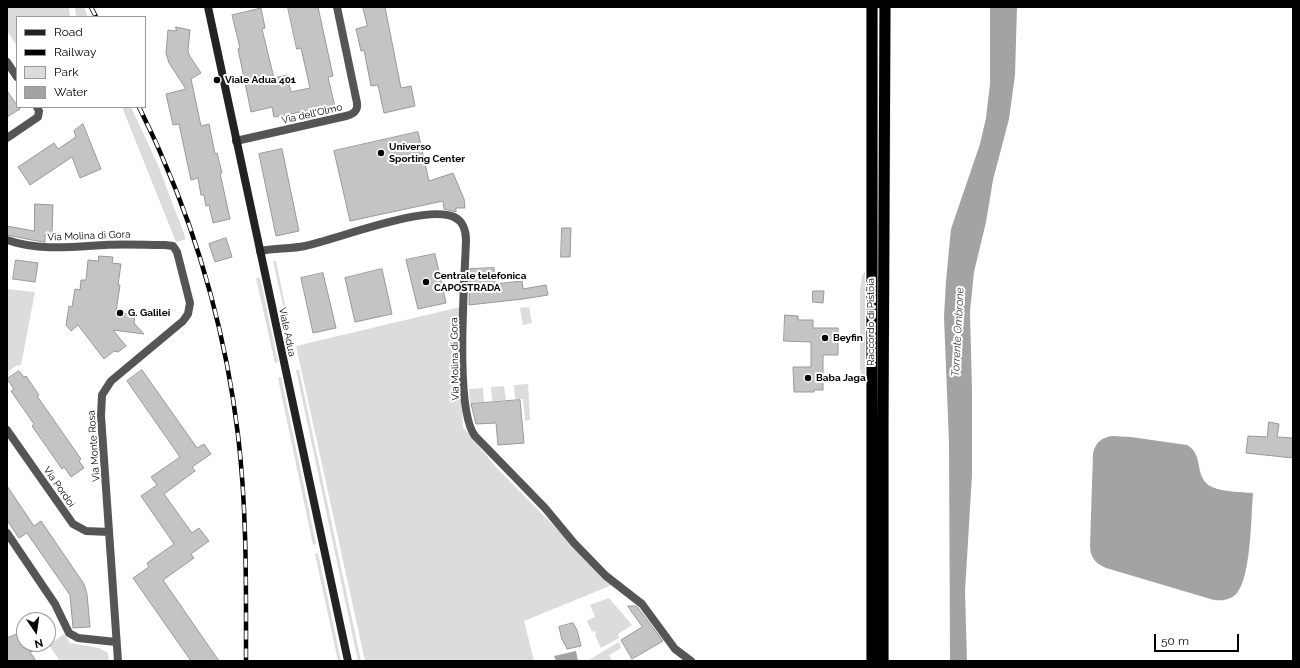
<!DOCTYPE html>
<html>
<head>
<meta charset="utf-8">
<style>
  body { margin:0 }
  #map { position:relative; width:1300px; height:668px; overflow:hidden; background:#fff; font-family:Raleway,sans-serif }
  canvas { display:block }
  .frame { position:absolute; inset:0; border:8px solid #000; pointer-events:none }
  .legend { position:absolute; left:16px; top:16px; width:130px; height:92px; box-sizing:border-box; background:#fff; border:1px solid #999; margin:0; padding:5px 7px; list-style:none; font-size:12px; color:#000 }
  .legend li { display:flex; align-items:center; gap:8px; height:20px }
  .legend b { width:20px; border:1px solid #999 }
  .north { position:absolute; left:16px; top:612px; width:40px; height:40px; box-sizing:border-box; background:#fff; border:1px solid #999; border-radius:50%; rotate:167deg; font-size:11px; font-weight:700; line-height:16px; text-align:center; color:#000 }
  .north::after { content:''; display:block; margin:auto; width:14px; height:18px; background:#000; clip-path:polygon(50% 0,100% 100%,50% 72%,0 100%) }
  .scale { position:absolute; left:1154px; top:634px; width:85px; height:18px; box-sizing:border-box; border:2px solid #000; border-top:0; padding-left:5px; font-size:12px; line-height:14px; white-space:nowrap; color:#000; -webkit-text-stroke:3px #fff; paint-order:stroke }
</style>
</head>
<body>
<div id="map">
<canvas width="1300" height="668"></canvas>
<div class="frame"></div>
<ul class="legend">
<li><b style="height:5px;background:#222"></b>Road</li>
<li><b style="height:5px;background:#000"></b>Railway</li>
<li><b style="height:11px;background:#dcdcdc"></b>Park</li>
<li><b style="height:11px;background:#a3a3a3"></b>Water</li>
</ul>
<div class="north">N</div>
<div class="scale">50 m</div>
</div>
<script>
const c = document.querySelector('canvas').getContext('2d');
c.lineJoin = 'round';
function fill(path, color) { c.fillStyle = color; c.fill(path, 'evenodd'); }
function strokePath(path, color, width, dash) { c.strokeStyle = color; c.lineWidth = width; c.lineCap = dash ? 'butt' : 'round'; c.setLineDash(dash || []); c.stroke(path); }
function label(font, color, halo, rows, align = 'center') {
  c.font = font + ' Raleway,sans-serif'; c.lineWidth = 4; c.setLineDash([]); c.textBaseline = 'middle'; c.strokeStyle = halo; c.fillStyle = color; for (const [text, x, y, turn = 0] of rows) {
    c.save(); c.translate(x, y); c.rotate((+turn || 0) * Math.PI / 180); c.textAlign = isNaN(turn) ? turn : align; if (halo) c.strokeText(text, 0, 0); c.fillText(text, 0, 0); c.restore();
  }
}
fill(new Path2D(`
  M7 7H69L70 17H17V46L7 31Z
  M75 7H84L88 17H76Z
  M122 107H131L158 165 186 239 176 242Z
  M273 261H276L288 319H286Z
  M865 271V384L862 379 860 369V290L862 276Z
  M260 277 278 362 275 363 256 278Z
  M7 289 35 292 21 365 18 366 17 365 8 372 9 374 7 375Z
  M460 307 458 358 463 427 495 466 612 585 524 621 534 661H365L296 346Z
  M529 307 532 323 523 325 520 308Z
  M296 370H299L361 661H358Z
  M281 377 316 544 313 545 278 378Z
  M528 384 530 420 525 421 523 399H515L514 385Z
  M504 386 506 400 492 401 491 387Z
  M483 388 484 402 470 403 469 389Z
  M318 553 341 661H338L315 554Z
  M609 598 632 625 618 634 619 638 601 648 595 635 596 634 595 631 592 632 587 621 595 617 590 605Z
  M64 634 70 643 99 648 108 653 109 661H60L49 645Z
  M619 642 621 648 609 655 612 661H587Z`), '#dcdcdc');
fill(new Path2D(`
  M990 7H1017L1015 75 1009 119 993 180 986 222 974 272 970 311 972 391V475L965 591 967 661H950L949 443 944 317 946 281 951 229 980 144 986 118 990 84Z
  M1112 436 1131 437 1187 445C1205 455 1193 478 1212 487 1224 492 1240 492 1253 493 1251 517 1251 576 1237 593 1231 600 1222 601 1214 600L1106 568C1096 564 1090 557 1090 546L1093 453C1096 442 1101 438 1112 436Z
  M576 651 578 661H556L554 656Z`), '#a3a3a3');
const building = new Path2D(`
  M288 7H318L333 76 328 77 335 107 307 113 306 111 274 117 272 107 251 112 238 49 240 48 232 15 261 8 265 28 262 29 274 78 287 75 291 92 310 88 301 48 297 49Z
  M363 7H385L401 88 411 86 415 106 384 113 378 85 371 86 364 50 361 51 356 29 367 26Z
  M176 27 190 30 188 50 189 55 201 73 191 79 201 126 209 124 215 154 217 153 222 173H220L230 219 213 223 209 205 206 206 204 195H201L198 178 191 180 179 124 173 125 166 94 186 89 169 63 166 53 168 30 176 31Z
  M7 91 17 105V107L20 109 7 117Z
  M83 124 101 169 80 178 72 157 30 185 18 167 54 143 58 149 76 137 74 131Z
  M418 132 429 181 453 173 464 199 465 208H456V212L444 209 443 201 350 221 334 151Z
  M282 149 299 231 276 236 259 154Z
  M35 204 53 205 52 235H45V242L32 240 7 235V226L34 231Z
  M562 228H571L570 257H561Z
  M226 238 232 257 215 262 209 244Z
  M435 254 446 303 418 309 406 260Z
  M99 256 113 257 112 263 121 264 118 285H120L116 312 135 315 134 323 144 334 113 330 126 346 118 352 114 351 104 359 78 325 71 331 66 325 69 306 72 307 75 289 80 290 81 280H86L88 260 98 261Z
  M16 260 38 263 35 282 13 279Z
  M494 268 495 284 522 281 523 289 546 285 548 295 523 299 469 305 470 269Z
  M382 269 392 314 355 322 345 278Z
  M323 273 336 328 313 333 301 278Z
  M813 291H824L823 303 813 302Z
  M785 315 798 316V320H813V328H838V355H823V390H814V392H794L793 367H811V342L784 341Z
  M142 370 197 448 204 444 211 454 192 467 195 471 164 494 192 533 199 528 209 541 191 554 194 558 163 580 219 661H191L133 578 149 567 147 563 174 544 141 496 157 485 151 477 180 457 127 381Z
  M19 371 24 377 26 376 39 395 37 396 81 459 79 461 84 468 71 477 64 467 62 469 32 426 34 424 11 391 14 389 7 379Z
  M520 400 524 443 498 445 496 423 476 424 471 404Z
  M1269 422 1279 424 1277 437 1293 438V458L1246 453 1248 436 1267 437Z
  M7 486 34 526 41 521 84 584 87 594 90 627 73 628 70 595 27 533 19 538 7 520Z
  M628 606H636L638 608 663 641 632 659 621 640 642 627Z
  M573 623 577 630 581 646 567 649 565 644H564L563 640H562L559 627Z
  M24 632V644H48V645L30 652 36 661H7V638Z`);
fill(building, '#c4c4c4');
strokePath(building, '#999', 1);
const trunk = new Path2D(`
  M872 661V7
  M883 661V425L885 7`);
strokePath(trunk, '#dbdbdb', 12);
strokePath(new Path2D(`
  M7 62 17 77
  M7 138 38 117 39 111 37 107
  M236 141 346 116C354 114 358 111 357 103L337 7
  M7 240C39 251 71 247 104 245 124 244 145 245 165 245L173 246 177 252 190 303 188 314 183 321 111 381 102 395 101 416 118 661
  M260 251C275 248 290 249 305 246 338 239 426 204 454 217 463 221 466 231 466 240 465 279 454 409 475 436L545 508 574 543 606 576 642 604 675 649 691 661
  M7 430 73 524 86 531 109 532
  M7 533 55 604 69 633 78 638 116 642`), '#555', 8);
strokePath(new Path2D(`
  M208 7 348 661`), '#222', 8);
strokePath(trunk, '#000', 11);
const rail = new Path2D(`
  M91 7 96 17
  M139 107C147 124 156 141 163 159 201 245 227 342 238 435 247 510 246 586 246 661`);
strokePath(rail, '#000', 4.5);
strokePath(rail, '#fff', 3, [9]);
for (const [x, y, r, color] of [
  [217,80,4,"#000"],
  [381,153,4,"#000"],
  [426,282,4,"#000"],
  [120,313,4,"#000"],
  [825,338,4,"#000"],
  [808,378,4,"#000"]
]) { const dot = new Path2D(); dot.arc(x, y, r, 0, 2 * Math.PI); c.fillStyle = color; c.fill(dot); strokePath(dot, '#fff', 1.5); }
label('bold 10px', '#000', '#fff', [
  ["Viale Adua 401",225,80],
  ["Universo",389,147],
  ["Sporting Center",389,159],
  ["Centrale telefonica",434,276],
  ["CAPOSTRADA",434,288],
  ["G. Galilei",128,313],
  ["Beyfin",833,338],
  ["Baba Jaga",816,378]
], 'left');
label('10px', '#000', '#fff', [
  ["Via dell'Olmo",312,114,-13],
  ["Via Molina di Gora",89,236,-2],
  ["Raccordo di Pistoia",871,322,-90],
  ["Viale Adua",287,332,78],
  ["Via Molina di Gora",455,359,-91],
  ["Via Monte Rosa",94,446,-94],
  ["Via Pordoi",59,487,55]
]);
label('italic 11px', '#444', '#fff', [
  ["Torrente Ombrone",958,332,-87]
]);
</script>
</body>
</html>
